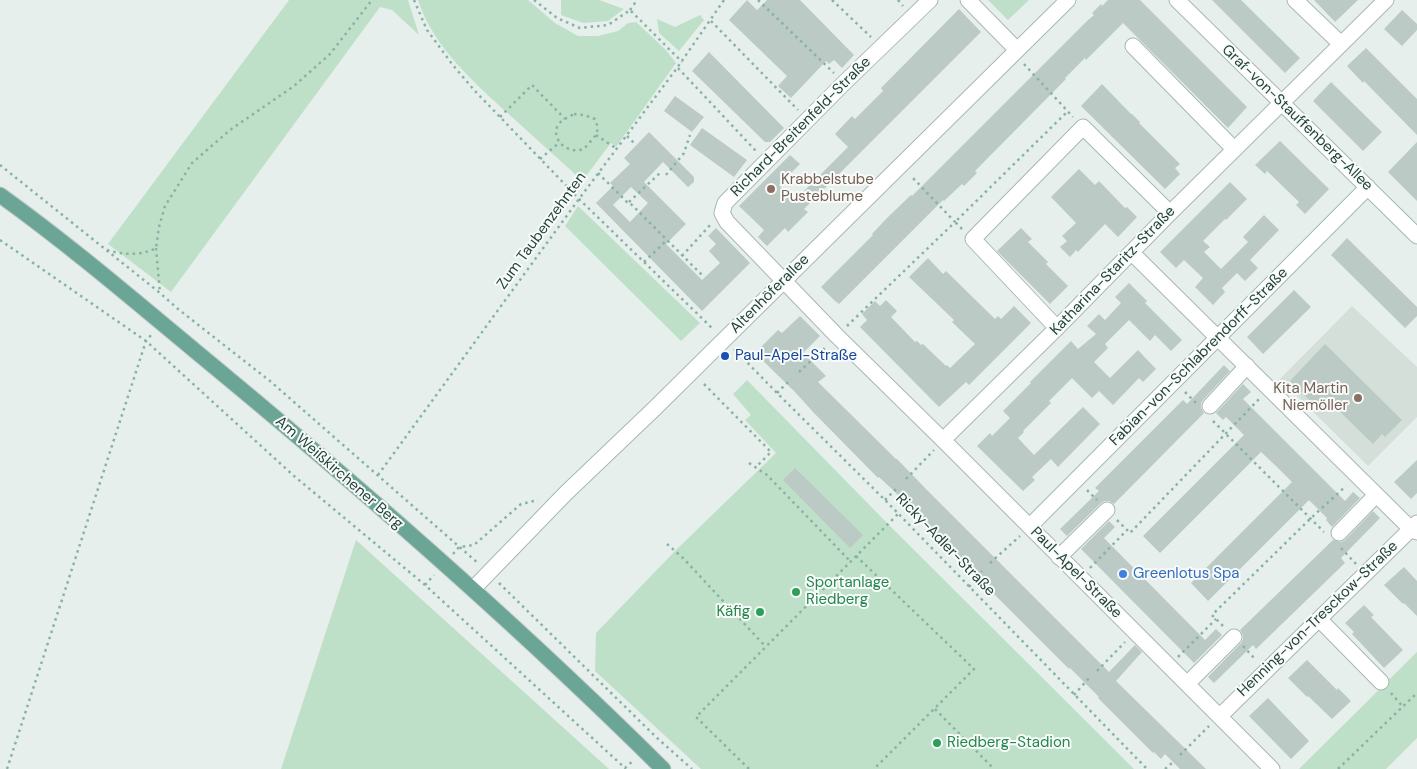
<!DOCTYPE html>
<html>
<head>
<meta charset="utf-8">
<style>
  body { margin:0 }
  canvas { display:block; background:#e6efeb }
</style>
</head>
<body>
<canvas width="1417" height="769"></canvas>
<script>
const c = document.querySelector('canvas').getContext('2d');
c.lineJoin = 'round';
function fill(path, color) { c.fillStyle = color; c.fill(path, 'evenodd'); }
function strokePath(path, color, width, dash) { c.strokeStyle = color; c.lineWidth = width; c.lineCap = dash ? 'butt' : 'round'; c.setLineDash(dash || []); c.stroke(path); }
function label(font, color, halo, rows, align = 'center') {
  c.font = font + ' "DM Sans",sans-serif'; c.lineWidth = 4; c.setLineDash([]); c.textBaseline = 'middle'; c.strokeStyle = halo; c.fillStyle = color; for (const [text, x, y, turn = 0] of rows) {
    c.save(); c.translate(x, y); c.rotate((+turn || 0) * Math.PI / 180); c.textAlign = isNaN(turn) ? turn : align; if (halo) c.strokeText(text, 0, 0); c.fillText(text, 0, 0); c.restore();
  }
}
fill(new Path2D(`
  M1352 306 1417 367V417L1368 466 1280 379Z`), '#d4dfda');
fill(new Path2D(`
  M289 0H408L419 35 392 10 380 7 171 292 108 244Z
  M418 0H528L555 23 578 36H598L618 31 628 23 636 22 665 49 676 63 616 147 611 143 586 176 576 175C555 156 534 137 513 118 477 85 433 48 418 0Z
  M561 0H599L624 9 608 21 583 23 561 15Z
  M988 0H1029L1008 20Z
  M700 15 704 20 679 51 659 33 657 19 675 27Z
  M578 206 700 323 681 341 565 226Z
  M747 380 888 524 1134 769H701L595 671 596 633 675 551 776 453 745 420 751 415 733 394Z
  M356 540 609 769H281Z
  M1417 652V738L1386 769H1299Z`), '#bfe0c8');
fill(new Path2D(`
  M747 0 757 10 767 0H800L854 55 842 68 834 60 829 64 826 61 791 98 778 86 787 76 729 20Z
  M1108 0H1140L1247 107 1228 128 1123 23 1086 60 1085 58 1065 78 1066 79 975 171 977 173 964 186 962 184 944 201 943 200 839 304 835 301 821 287 873 235 872 234 887 218 911 195 912 196 1087 21 1094 15 1092 13 1101 4 1102 6Z
  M1212 0H1241L1300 58 1285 73Z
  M1314 0H1358L1335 22Z
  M959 9 981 32 804 209 808 212 788 232 785 228 767 246 758 237 764 230 739 206 790 155 800 164 779 185 794 201 848 147 835 134 852 116 855 119 883 91 881 88Z
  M1402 10 1417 24V30L1402 46 1384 29Z
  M1366 48 1417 99V135L1364 81 1363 83 1347 66Z
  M709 52 784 128 770 142H765L692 71Z
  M1331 82 1382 132 1363 151 1313 101Z
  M1102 84 1131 114H1132L1140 122 1139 123 1180 164 1175 168 1180 174 1165 189 1081 106Z
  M675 96 704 117 692 132 664 111Z
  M702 128 747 160 734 177 690 145Z
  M649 132 694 177V182L688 187 663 162 644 182 686 224 666 244 702 280 720 263 709 251 716 244 708 236 716 228 750 263 702 311 596 203 613 186 610 183 630 164 624 158ZM631 187 648 203 630 222 613 205Z
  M1280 141 1329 189 1305 214 1296 205 1299 202 1267 171 1265 174 1255 165Z
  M1417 142V201L1388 172Z
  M1079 169 1095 185 1099 181 1125 208 1127 207 1137 217 1118 237 1105 224 1078 252 1076 250 1070 257 1060 247 1067 241 1062 236 1076 223 1051 197Z
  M1230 182 1247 199 1226 220 1225 219 1203 241 1210 247 1204 252 1221 269 1248 242 1243 237 1264 215 1279 230 1250 260 1258 268 1245 281 1237 273 1222 288 1225 292 1213 305 1195 287 1203 278 1184 260 1176 268 1160 252Z
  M1021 228 1032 239 1028 242 1048 262 1046 264 1068 286 1050 304 997 251Z
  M1347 238 1417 307V316L1405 328 1331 255Z
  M928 258 943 274 946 271 995 319 998 316 1001 319 1014 306 1031 323 969 385 966 382 939 407 860 327 867 320 862 314 875 301 880 306 886 300 897 311 891 317 915 342 917 341 921 345 923 344 946 366 947 365 950 368 975 344 952 322 954 320 909 277Z
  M1129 283 1147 301 1145 303 1182 340 1171 351 1155 335 1150 341 1129 320 1105 344 1108 348 1094 362 1110 378 1138 350 1156 369 1143 382 1139 378 1113 405 1099 391 1092 398 1072 378 1049 401 1051 403 1023 431 1024 432 1018 438 1034 455 1083 407 1100 424 1058 467 1051 459 1032 477 1035 480 1023 491 977 446 990 433 992 436 1010 418 1003 411 1031 383 1030 382 1071 341 1078 349 1096 334 1087 326 1099 314 1105 320 1121 303 1115 297Z
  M1294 290 1311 307 1263 354 1247 337Z
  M800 316 820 336 803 353 826 376 818 382 896 459H897L926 489 1109 672 1135 645 1142 652 1116 681 1206 769H1180L1165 754 1161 759 1154 752 1153 753 1098 698 1099 697 1070 668 1069 669 991 591 992 590 963 561 962 562 954 554 894 491 879 477 878 478 814 413 794 391 755 353 778 330 782 333Z
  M1325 344 1402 420 1385 437 1382 434 1373 444 1331 403 1322 412 1290 381Z
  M1224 365 1230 371 1203 400 1201 403V408L1204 413 1114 504 1109 501H1104L1101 503 1067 536 1060 529 1099 491 1095 488 1183 400 1187 404Z
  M1243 384 1251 392 1243 399 1345 501 1353 492 1360 498 1332 527 1326 520 1327 518 1309 500 1208 601 1191 583 1292 482 1277 467 1261 452 1160 553 1143 536 1244 435 1226 417 1223 420 1216 413Z
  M1417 460V493L1411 499 1394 482Z
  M795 468 863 535 850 548 783 480Z
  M1373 511 1380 518 1341 558 1345 563 1256 649 1253 645 1214 683 1208 677 1241 643 1243 639V635L1240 630 1333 540 1341 542 1345 540Z
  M1109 521 1115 527 1104 538 1205 640 1216 629 1222 635 1194 663 1081 549Z
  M1404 567 1417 581V616L1404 603 1403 604 1384 585Z
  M1364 605 1374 615 1371 617 1403 650 1384 668 1352 634 1354 632 1345 623Z
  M1307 660 1337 690 1338 688 1351 701 1332 719 1308 696 1307 697 1288 678Z
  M1268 698 1309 741 1291 759 1249 716Z`), '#bbcac4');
const minor = new Path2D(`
  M930 0 844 83 725 203 722 213 727 222 837 336 943 440 1272 769
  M968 0 1017 50
  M1177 0 1417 236
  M1295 0 1341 44
  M1133 46 1234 149
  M1132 253 1411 529 1417 532
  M1057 328 973 239 1083 127 1170 213
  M1210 406 1247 366
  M943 440 1057 328 1170 213 1386 0
  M1030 526 1368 187
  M1339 533 1376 495
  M1059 557 1107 510
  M473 589 566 493 654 409 1068 0
  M1319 619 1381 682
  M1187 684 1234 637
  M1220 716 1417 523`);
const major = new Path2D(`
  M0 195C78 251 150 314 223 374 375 500 523 630 663 769`);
strokePath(minor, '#a8b8b2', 17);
strokePath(major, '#c2cac8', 17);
strokePath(new Path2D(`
  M414 0 427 30 452 64 474 90 579 199 714 330
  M534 0 557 18 580 28 608 25 630 10 682 62
  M758 0 834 73
  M832 0 871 37
  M898 0 903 6
  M630 10 637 0
  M711 21 798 110
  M1024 64 1073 117
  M678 68 756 151
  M574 114 584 115 595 119C599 129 598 133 591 141 589 143 586 147 583 149 569 155 550 140 558 125 561 120 569 117 574 114Z
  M500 117 532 85 565 119
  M596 135 617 149
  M627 136 635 144
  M540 159 560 142
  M0 165 160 293 178 309 270 381 479 564
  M598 173 627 202H629L703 276
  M666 175 684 153 690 135
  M629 202 662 171
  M962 229 955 222 1068 111
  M0 240 146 341 294 476 425 585 625 768 634 760
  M156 248 160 293
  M107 250C123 255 141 256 156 248L159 227 165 206 192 163 230 130 294 86 330 54 372 0
  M682 256 711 224
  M644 262 667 240
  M847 326 955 222 911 176
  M734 349 777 393 885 500 1147 769
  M799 372 827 346
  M704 384 771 452 756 467
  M1185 392 1197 404
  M777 393 791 379
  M1213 421 1324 532
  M749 463 767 475 850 561
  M378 475 579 199 677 68 724 0
  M906 479 934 450
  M1087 490 1097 500
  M885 500 898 487
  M1117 520 1130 533 1259 399
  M667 544 683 558 766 647
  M1341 548 1356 564
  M453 554 459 547 474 545 521 504 538 500
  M856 556 974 669 874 769
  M990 563 1020 536
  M1090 568 1127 530
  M499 583 656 737 692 769
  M425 585 434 575
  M969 587 982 571
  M1223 626 1212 615 1311 518 1346 486
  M1243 646 1256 660
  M1178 657 1216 619
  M1097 671 1125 642
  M1391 693 1403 707
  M1074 695 1089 678
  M935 709 994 769
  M1180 755 1209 726
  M7 769 146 341 152 334
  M749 769 696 717 898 514
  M1165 769 1173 762
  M1338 769 1417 693`), '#86b3a5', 2.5, [2.5, 4]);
strokePath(minor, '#fff', 15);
strokePath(major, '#6aa596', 15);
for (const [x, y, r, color] of [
  [771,189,5,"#8d6e63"],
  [725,356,5,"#1a4fb4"],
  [1358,398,5,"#8d6e63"],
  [1123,574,5,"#3f7fe0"],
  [796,592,5,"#2e9e5b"],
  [760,612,5,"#2e9e5b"],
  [937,743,5,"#2e9e5b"]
]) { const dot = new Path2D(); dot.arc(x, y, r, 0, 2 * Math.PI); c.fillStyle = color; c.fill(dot); strokePath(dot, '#f7fbf9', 2); }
label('15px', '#24423a', '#f7fbf9', [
  ["Graf-von-Stauffenberg-Allee",1297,118,44],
  ["Richard-Breitenfeld-Straße",801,127,-45],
  ["Zum Taubenzehnten",542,231,-54],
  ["Katharina-Staritz-Straße",1113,271,-46],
  ["Altenhöferallee",770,294,-45],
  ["Fabian-von-Schlabrendorff-Straße",1199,357,-45],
  ["Am Weißkirchener Berg",339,473,41],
  ["Ricky-Adler-Straße",945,545,46],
  ["Paul-Apel-Straße",1076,573,45],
  ["Henning-von-Tresckow-Straße",1318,619,-44]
]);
label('15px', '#785e54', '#f7fbf9', [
  ["Krabbelstube",781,180],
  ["Pusteblume",781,197],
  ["Kita Martin",1348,389,"right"],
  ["Niemöller",1348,406,"right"]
], 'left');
label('15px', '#164399', '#f7fbf9', [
  ["Paul-Apel-Straße",735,356]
], 'left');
label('15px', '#366cbe', '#f7fbf9', [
  ["Greenlotus Spa",1133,574]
], 'left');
label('15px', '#27864d', '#f7fbf9', [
  ["Sportanlage",806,583],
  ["Riedberg",806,600],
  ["Käfig",750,612,"right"],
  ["Riedberg-Stadion",947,743]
], 'left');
</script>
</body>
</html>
